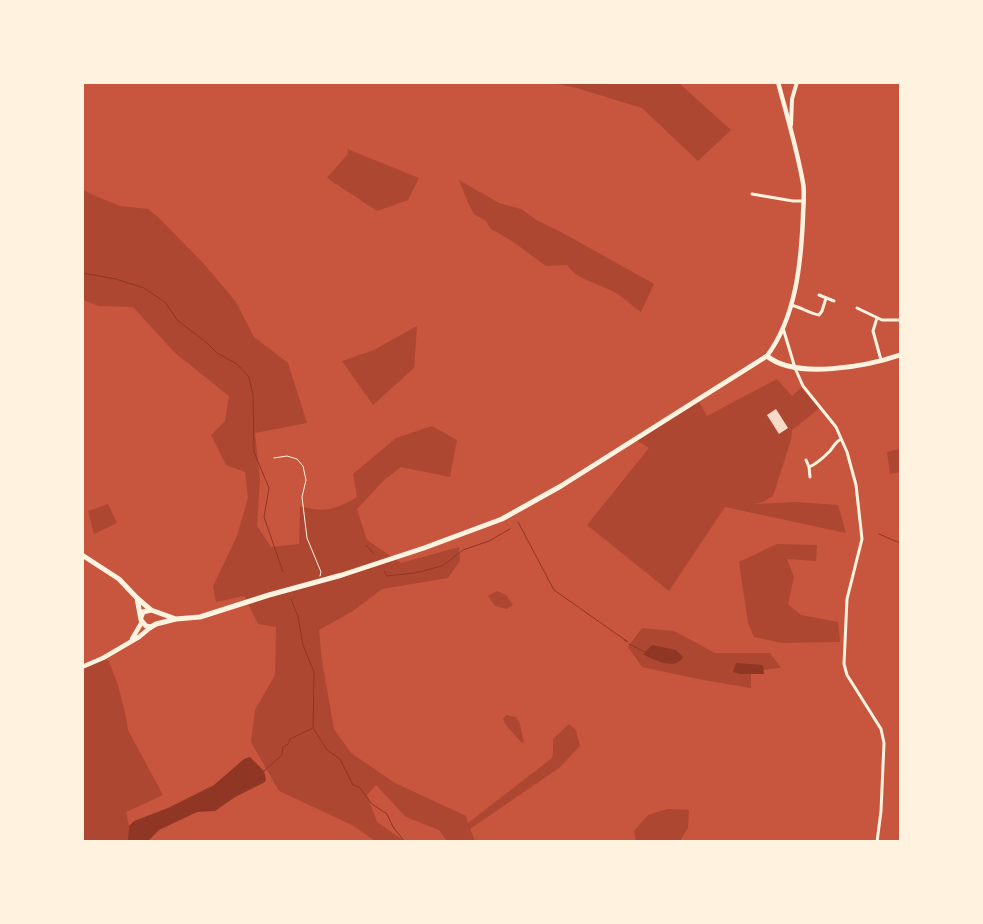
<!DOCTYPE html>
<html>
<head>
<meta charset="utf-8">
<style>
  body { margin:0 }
  #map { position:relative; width:983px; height:924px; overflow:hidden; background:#c8553d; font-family:Quicksand,sans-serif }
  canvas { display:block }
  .frame { position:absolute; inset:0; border:84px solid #fff3e0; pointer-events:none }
</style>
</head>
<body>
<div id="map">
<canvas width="983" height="924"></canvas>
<div class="frame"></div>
</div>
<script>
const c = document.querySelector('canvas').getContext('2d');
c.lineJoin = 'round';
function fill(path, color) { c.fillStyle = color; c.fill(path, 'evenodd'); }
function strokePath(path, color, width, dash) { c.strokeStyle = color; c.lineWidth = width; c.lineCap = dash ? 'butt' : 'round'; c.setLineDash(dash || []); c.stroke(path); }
fill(new Path2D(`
  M551 83H679L731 130 698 161 642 108 573 87Z
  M347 149 419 178 408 200 377 211 327 178 348 154Z
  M459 180 499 203 521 209 538 221 561 232 654 284 641 312C630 304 620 294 608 289 593 282 577 279 567 265L546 266 512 241 491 229 486 221 474 214 468 203Z
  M82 189 91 194 120 206 148 209 158 217 204 264 236 302 254 337 288 363 307 423 255 433 260 479 257 526 271 547 299 544 300 506C324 513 335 510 357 497L353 474 396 438 432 426 457 440 450 477 401 467 384 480 357 509 367 540 401 563 459 547 460 561 448 578 382 589 353 611 319 630 322 661 334 729 351 753 395 783 466 816 468 823 552 758 553 753V739L569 724 576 730 580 746 559 768 470 829 475 841H447L439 830 406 817 376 785 367 795 377 822 404 841H375L352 825 279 791 251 742 255 710 275 675 276 627 258 624 244 596 216 602 213 586 237 536 248 498 245 472 226 465 211 435 225 421 229 396 174 352 133 307 99 306 83 300Z
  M417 326 414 368 373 405 342 361 374 350Z
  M777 379 792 396 803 386 821 407 792 430 791 440 773 496 763 502 753 504 795 502 838 505 846 533 725 507 669 591 587 525 649 448 635 439 698 400 707 416Z
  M900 449V472L890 474 887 452Z
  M108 504 117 523 94 534 88 511Z
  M777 544 817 545 816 561 787 559 794 577 788 604 801 615 838 622 840 642 782 643 754 637 748 623 739 562Z
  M497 591 506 595 513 605 507 609 495 606 488 596Z
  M642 628 674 631 715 653H770L781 668 751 671V688L698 679 642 667 628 647Z
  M103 658 109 661 118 685 126 717 128 730 163 795 126 812 129 826 128 841 83 842V667Z
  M506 715 516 717 520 724 524 743 521 742 505 724 503 719Z
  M668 809 689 810 688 828 680 841H636L634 831 648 815Z`), '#ae4732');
fill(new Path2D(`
  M652 645 676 650 683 657C676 671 653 660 643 654Z
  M736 663 763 665 764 674H740L733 672Z
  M250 757 264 771 266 779 265 782 235 797 215 811 197 812 159 830 148 841H128L129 826 134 821 168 808 214 785 244 759Z`), '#8f3625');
strokePath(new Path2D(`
  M82 273 116 279 144 288 166 303 177 320 207 343 217 353 237 364 249 377 253 395 254 452 269 488 264 517 283 572
  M518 522 554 590 628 642 624 640
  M879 534 900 543
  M366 545 374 554
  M384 571 387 576 414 573 442 566 463 550 489 541 510 529
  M291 599 298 617 303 645 314 672 313 728 327 750 340 759 353 785 359 787 372 804 387 814 393 827 405 842
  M629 644 645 652
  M264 771 282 755 283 747 288 744 290 739 313 728`), '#8f3625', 1);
fill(new Path2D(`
  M776 409 788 428 779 434 767 415Z`), '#f7dbc8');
strokePath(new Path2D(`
  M274 458 287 456 297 459 303 466 306 480 302 497 307 538 321 572 320 576`), '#fff3e0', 1);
strokePath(new Path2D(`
  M752 194 793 201H803
  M819 295 834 301
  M791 305C801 307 808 313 819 315L822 311 826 298
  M857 308 882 320H900
  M877 318 873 331 881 360
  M783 328 795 368 803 386 836 427 847 452 856 485 862 539 847 599 844 664 847 675 881 729 884 743 881 811 877 842
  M806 460 809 467
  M810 477 809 467C817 464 824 457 830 451 834 446 835 442 841 439`), '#fff3e0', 3);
strokePath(new Path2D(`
  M791 125 792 99 797 82`), '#fff3e0', 4);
strokePath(new Path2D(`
  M767 356C796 317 801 263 803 217 803 206 805 194 803 183 797 149 787 116 778 82
  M132 639 142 622
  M82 667 103 658 139 637 151 627`), '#fff3e0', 4.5);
strokePath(new Path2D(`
  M82 555 119 579 137 598 151 610
  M137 598 141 620 146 626 151 627 156 624 176 619 200 617 269 595 342 575 424 548 502 519 561 486 767 356C796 380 868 366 900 355
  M141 617 143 612 151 610 176 619`), '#fff3e0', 5);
</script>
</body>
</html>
